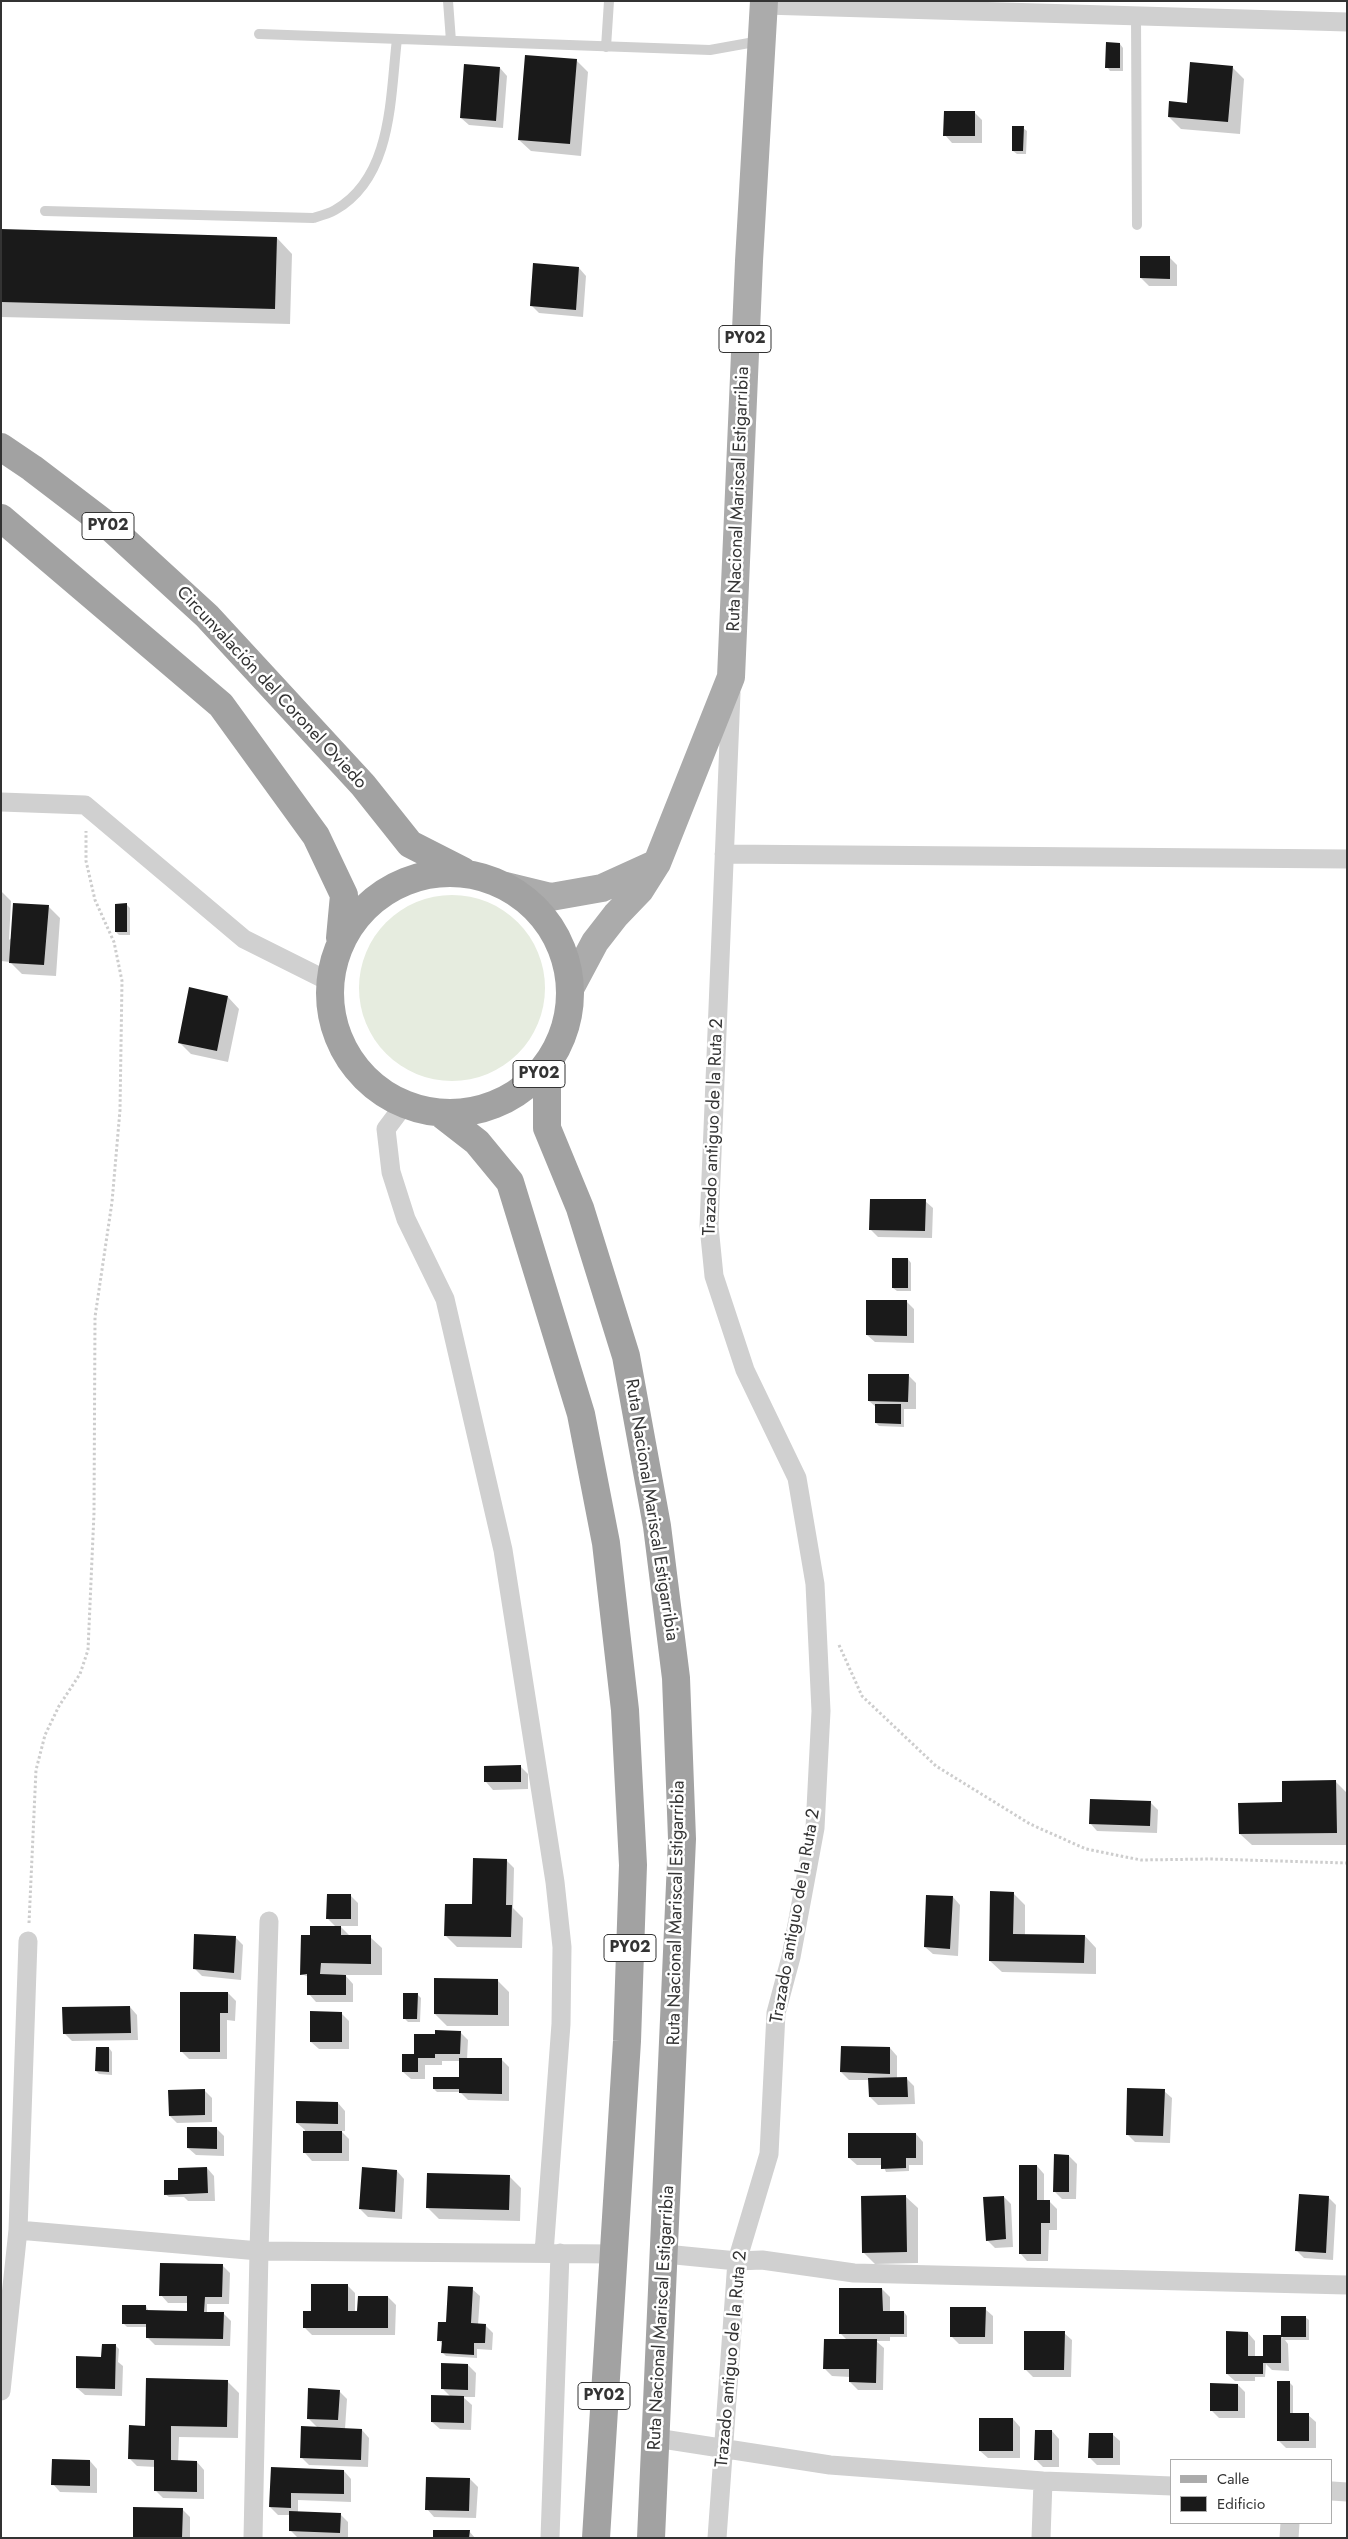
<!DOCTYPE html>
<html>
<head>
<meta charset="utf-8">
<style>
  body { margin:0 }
  #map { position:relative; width:1348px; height:2539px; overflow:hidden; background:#fff; font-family:Jost,sans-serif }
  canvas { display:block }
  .frame { position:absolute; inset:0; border:2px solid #333; pointer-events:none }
  .legend { position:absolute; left:1170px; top:2459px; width:162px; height:65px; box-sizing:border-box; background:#fff; border:1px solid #adadad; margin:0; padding:6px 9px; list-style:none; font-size:15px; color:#333 }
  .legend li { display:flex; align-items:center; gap:10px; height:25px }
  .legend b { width:25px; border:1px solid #adadad }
</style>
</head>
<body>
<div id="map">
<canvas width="1348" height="2539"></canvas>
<div class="frame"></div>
<ul class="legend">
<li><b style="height:6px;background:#ababab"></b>Calle</li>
<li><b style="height:14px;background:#1a1a1a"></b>Edificio</li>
</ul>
</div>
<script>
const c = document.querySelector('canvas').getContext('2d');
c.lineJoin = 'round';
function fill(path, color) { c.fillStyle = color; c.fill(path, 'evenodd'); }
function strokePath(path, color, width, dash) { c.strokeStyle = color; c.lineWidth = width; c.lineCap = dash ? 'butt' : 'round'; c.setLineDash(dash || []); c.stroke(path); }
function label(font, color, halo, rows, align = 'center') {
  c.font = font + ' Jost,sans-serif'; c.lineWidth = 5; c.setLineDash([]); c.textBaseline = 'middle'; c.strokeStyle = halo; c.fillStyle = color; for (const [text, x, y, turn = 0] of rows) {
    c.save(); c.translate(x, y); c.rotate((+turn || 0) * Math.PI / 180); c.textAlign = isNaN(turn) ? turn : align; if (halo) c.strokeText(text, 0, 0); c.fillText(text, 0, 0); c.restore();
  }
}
fill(new Path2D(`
  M359 988a93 93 0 1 1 186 0a93 93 0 1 1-186 0Z`), '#e6ecdf');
fill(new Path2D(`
  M1120 44 1123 48V71H1110L1107 67Z
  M576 60 588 72 581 156 531 151 519 140Z
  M1232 67 1244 79 1240 134 1181 129 1169 117Z
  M500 68 507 76 503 128 469 125 461 118Z
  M975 113 982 120V143H952L945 135Z
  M1023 128 1027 131 1026 154H1017L1013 151Z
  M1 230 277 238 292 254 290 324 1 317Z
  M1169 257 1177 265V286H1149L1141 278Z
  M579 268 586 276 583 317 539 313 531 305Z
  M1 891 11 901 9 940 48 906 60 918 56 976 22 974 10 962 1 961Z
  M127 905 130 908V935H119L116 932Z
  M228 997 239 1009 228 1062 191 1054 179 1042Z
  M925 1201 933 1208 932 1238 878 1237 870 1229Z
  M908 1259 911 1263V1291H897L893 1288Z
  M907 1302 914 1309V1343L875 1342 867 1335Z
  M908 1375 916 1383V1409H904V1427L879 1426 876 1423V1407L869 1401Z
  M520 1766 528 1774V1789L493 1790 486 1782Z
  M1336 1782 1347 1793V1845H1252L1240 1834 1284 1803Z
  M1150 1802 1158 1810 1157 1833 1097 1831 1090 1823Z
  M506 1860 514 1868 513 1908 523 1918 522 1948 457 1947 445 1935 476 1906Z
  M1013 1893 1025 1905V1935L1085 1936 1096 1948V1974L1002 1972 990 1961Z
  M351 1896 358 1903V1926H340L350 1936 370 1937 382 1948V1975H345L353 1984V2002H316L309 1994V1977L301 1974 312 1937 336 1927 328 1919Z
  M953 1897 960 1905 958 1956 933 1954 925 1947Z
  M235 1937 243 1945 241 1980 202 1976 194 1968Z
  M497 1980 509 1992V2026H447L435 2014Z
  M228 1993 236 2001 235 2021 227 2020V2059H189L181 2051Z
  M417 1994 421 1998 420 2022H408L404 2018Z
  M130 2007 137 2015 138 2040 72 2041 64 2033Z
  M341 2013 349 2021V2049H319L311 2042Z
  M460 2032 468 2040 467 2059 502 2060 509 2067V2101L468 2100 460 2092H437L434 2089 460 2078V2061H442V2065H425V2079H411L403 2072 415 2055 436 2035Z
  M109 2048 112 2052V2075L99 2074 96 2071Z
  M890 2048 897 2056V2079H907L914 2086 915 2104 878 2105 870 2097V2080H849L841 2072Z
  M204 2090 212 2098V2122L177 2123 170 2116Z
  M1164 2091 1172 2098 1170 2143 1135 2142 1127 2134Z
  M338 2103 345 2111V2131H341L349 2139V2161H312L305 2153V2130L297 2123Z
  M217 2129 224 2136V2156L196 2155 188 2148Z
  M916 2134 923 2142V2165H909V2171L886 2172 883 2165H857L849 2158Z
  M1069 2156 1077 2164 1076 2199H1062L1054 2191Z
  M1037 2166 1044 2174V2201H1049L1057 2209V2230H1049L1048 2261H1027L1020 2253Z
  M207 2168 214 2176 215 2201H188L184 2197H169L165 2194 178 2181Z
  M397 2171 404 2179 402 2219 368 2217 360 2209Z
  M509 2176 521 2188 520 2221 439 2219 427 2207Z
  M906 2197 918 2208V2263L875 2264 863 2252Z
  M1004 2197 1011 2204 1013 2247 995 2248 987 2240Z
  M1328 2197 1336 2205 1333 2260 1304 2258 1297 2251Z
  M223 2266 230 2273 229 2304H207V2313H223L231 2321 230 2346 155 2345 147 2337V2327H127L123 2323 146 2306 149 2312H188V2303H168L161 2295Z
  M347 2285 355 2293V2313L388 2297 396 2305 395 2335H312L304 2327 312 2312Z
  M472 2289 480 2296 478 2325H485L493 2333 492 2350 477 2349V2358L446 2356 443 2353V2345L439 2340Z
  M882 2289 890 2297V2312H904L907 2316V2337H890V2341H876L884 2348 883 2390H858L850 2382V2377L832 2376 825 2369 848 2341 840 2333Z
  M985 2309 993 2316V2344H959L951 2336Z
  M1283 2317H1305L1309 2320V2340H1285L1288 2344 1289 2371 1272 2370 1266 2364 1265 2377H1255V2381H1235L1227 2374 1248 2333 1255 2341V2357L1264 2359 1281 2336 1283 2338Z
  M1064 2333 1072 2340 1071 2377H1033L1025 2369Z
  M115 2345 119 2349 118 2362 123 2366 122 2396 85 2395 77 2388Z
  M468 2365 476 2373 475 2397H463L472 2405 471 2430 440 2429 432 2422 451 2397 442 2388Z
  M227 2381 239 2393 238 2438 179 2437 178 2462H197L204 2470V2499L163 2498 155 2490 156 2467 137 2466 130 2459 146 2427Z
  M1290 2383 1293 2386V2415H1308L1316 2422V2448H1286L1278 2440Z
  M1238 2385 1245 2392V2418H1219L1211 2410Z
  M339 2391 347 2399 345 2429 362 2430 369 2438 368 2467 309 2465 301 2457 318 2428 308 2418Z
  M1013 2419 1020 2427V2458H988L980 2451Z
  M1052 2431 1059 2439V2467H1043L1036 2460Z
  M1112 2434 1120 2441V2465H1097L1090 2458Z
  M90 2461 97 2469V2493L60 2492 53 2484Z
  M272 2469 344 2471 351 2479V2502L298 2500V2513L340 2514 348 2522V2538H298L290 2530 291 2515H278L270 2507Z
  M470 2479 478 2487 476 2518 434 2517 427 2509Z
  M183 2510 190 2517V2538H134Z
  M469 2531 475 2538H434Z`), '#0003');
fill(new Path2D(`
  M1106 42 1120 43V68H1105Z
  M525 55 577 59 570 144 518 140Z
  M1190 62 1233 66 1228 122 1168 117 1169 101 1187 103Z
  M464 64 500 67 496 121 460 118Z
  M944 111H975V136H943Z
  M1012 126H1024L1023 151H1012Z
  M1 229 277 237 275 309 1 302Z
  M1140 256H1170V279L1140 278Z
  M533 263 579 267 576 310 530 306Z
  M13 903 49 905 44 965 9 963Z
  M127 903V932H115V904Z
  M189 987 228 996 217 1051 178 1043Z
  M870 1199H926L925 1231 869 1230Z
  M892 1258H908V1288H892Z
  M866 1300H907V1336L866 1335Z
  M868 1374H909L908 1402 868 1401Z
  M875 1404H901V1424L875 1423Z
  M521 1765V1782H484V1766Z
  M1336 1780 1337 1833 1239 1834 1238 1803 1282 1802V1781Z
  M1090 1799 1151 1801 1150 1826 1089 1824Z
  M473 1858 507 1859 506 1905H512L511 1937 444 1936 445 1904H472Z
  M990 1891 1014 1892 1013 1934 1085 1935 1084 1963 989 1961Z
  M327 1894H351V1919H326Z
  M926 1895 953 1896 950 1949 924 1947Z
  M310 1926H341V1935H371V1964L321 1963 320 1974 346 1975V1995H307V1974L300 1975 301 1935H310Z
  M194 1934 236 1936 234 1973 193 1969Z
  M434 1978 498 1979V2015L434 2014Z
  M180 1992H228V2013H220V2052H180Z
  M403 1993H418L417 2019H403Z
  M130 2006 131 2033 63 2034 62 2007Z
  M310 2011 342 2012V2042H310Z
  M435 2030 461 2031 460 2054H435V2058H418V2072H402V2054H414V2034H435Z
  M841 2046 890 2047V2074L840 2072Z
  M96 2047H109V2072L95 2071Z
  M459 2058H502V2094L459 2093V2089H433V2077H459Z
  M907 2077 908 2097H869L868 2078Z
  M1127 2088 1165 2089 1163 2136 1126 2135Z
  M205 2089V2115L169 2116 168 2090Z
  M296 2101 338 2102V2124L296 2123Z
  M187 2127H217V2149L187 2148Z
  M303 2131H342V2153H303Z
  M848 2133H916V2158H906V2168L881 2169V2158H848Z
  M1054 2154 1069 2155V2192H1053Z
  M1019 2165H1037V2200H1050V2223H1041V2254H1019Z
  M207 2167 208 2193 164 2195V2180H178V2168Z
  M362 2167 397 2170 395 2212 359 2209Z
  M427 2173 510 2175 509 2210 426 2208Z
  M1299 2194 1329 2196 1326 2253 1295 2251Z
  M906 2195 907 2252 862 2253 861 2196Z
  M1004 2196 1006 2239 986 2241 983 2197Z
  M160 2263 223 2264 222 2297H205L204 2312H224L223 2339 146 2338V2324H122V2305H146V2310L187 2311V2296H159Z
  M311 2284H348V2311H357L358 2296H388V2328H303V2311H311Z
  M448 2286 473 2287 471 2323 486 2324 485 2343H474V2355L441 2353 442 2341H437L438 2322H446Z
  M839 2288H882L883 2311H904V2334H839Z
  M950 2307H986L985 2337H950Z
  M1281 2316H1306V2337H1281V2363H1263V2374H1226V2331L1248 2332V2356H1263V2335H1281Z
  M1024 2331H1065L1064 2370H1024Z
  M824 2339H877L876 2383 849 2382V2369H823Z
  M102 2344H116L115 2389 76 2388V2356L101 2357Z
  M441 2363 468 2364V2390L441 2389Z
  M146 2378 228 2380 227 2427 171 2426V2460L197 2461V2492L154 2491V2460L128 2459 129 2425 145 2426Z
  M1277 2381H1290V2413H1309V2441H1277Z
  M1210 2383 1238 2384V2411H1210Z
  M308 2388 340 2390 338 2420 307 2419Z
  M431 2395 464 2396V2423L431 2422Z
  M979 2418H1013V2451H979Z
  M301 2426 362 2429 361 2460 300 2458Z
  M1035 2430H1052V2460H1034Z
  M1089 2433H1113V2458H1088Z
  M52 2459 90 2460V2486L51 2485Z
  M271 2467 344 2470V2494L291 2493V2508L269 2507Z
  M426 2477 470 2478 469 2511 425 2510Z
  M133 2507 183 2508 182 2538H133Z
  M289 2511 341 2513 340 2533 289 2531Z
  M433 2530H470L469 2538H433Z`), '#1a1a1a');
strokePath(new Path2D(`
  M839 1645 862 1696 936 1766 1030 1824 1086 1849 1141 1860 1211 1859 1347 1863
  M29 1923 36 1770 45 1735 59 1706 80 1674 88 1650 94 1513 95 1317 112 1202 120 1110 122 981 114 942 95 900 86 861V831`), '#cdcdcd', 3, [2.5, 2.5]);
strokePath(new Path2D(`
  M448 1 451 41
  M1136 16 1137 225
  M259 34 710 50 760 41
  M606 47 609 1
  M45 211 313 218C320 216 328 214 335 210 393 177 390 97 397 39`), '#d0d0d0', 10);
strokePath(new Path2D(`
  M764 5 1347 22
  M1 802 85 805 244 939 330 982
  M724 854 1347 859
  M404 1105 386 1129 391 1172 406 1219 445 1299 503 1550 555 1882 562 1947 561 2024 544 2253
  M18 2230 259 2251 612 2254
  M665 2254 737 2261 762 2260 854 2273 1347 2285
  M1 2391 18 2230 28 1941
  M656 2438 830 2465 1043 2481 1172 2486
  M1332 2491 1347 2492
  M253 2538 259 2251 269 1921
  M550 2538 560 2253
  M717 2538 737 2261 769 2154 776 2013 791 1957 815 1828 821 1711 815 1584 797 1478 745 1370 714 1276 709 1226 731 693
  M1041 2538 1043 2481
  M1289 2538 1290 2523`), '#d0d0d0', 19);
strokePath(new Path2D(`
  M506 886 551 897 602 888 657 863
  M571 987 595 942 616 915 640 890 657 863 731 677 749 261 764 1`), '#ababab', 28);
strokePath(new Path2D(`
  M1 447 32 468 112 529 207 616 363 785 410 844 463 871
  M1 518 221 705 316 836 344 895 340 938
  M330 993a120 120 0 1 1 240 0a120 120 0 1 1-240 0Z
  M547 1066V1128L580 1208 626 1356 657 1526 676 1678 682 1839 651 2538
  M441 1114 477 1142 510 1182 581 1414 606 1543 625 1710 633 1865 627 2041 596 2538`), '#a2a2a2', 28);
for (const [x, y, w] of [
  [745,339,52],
  [108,526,52],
  [539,1074,52],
  [630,1948,52],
  [604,2396,52]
]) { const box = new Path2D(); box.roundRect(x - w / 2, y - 13.5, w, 27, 4); c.fillStyle = '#fff'; c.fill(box); strokePath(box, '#333', 1); }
label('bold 16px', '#333', null, [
  ["PY02",745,339],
  ["PY02",108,526],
  ["PY02",539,1074],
  ["PY02",630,1948],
  ["PY02",604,2396]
]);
label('18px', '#333', '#fff', [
  ["Ruta Nacional Mariscal Estigarribia",739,499,-88],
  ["Circunvalación del Coronel Oviedo",271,688,47],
  ["Trazado antiguo de la Ruta 2",714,1127,-88],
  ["Ruta Nacional Mariscal Estigarribia",651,1510,81],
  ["Ruta Nacional Mariscal Estigarribia",677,1913,-89],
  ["Trazado antiguo de la Ruta 2",796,1916,-80],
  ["Ruta Nacional Mariscal Estigarribia",662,2318,-87],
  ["Trazado antiguo de la Ruta 2",732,2359,-85]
]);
</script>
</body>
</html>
